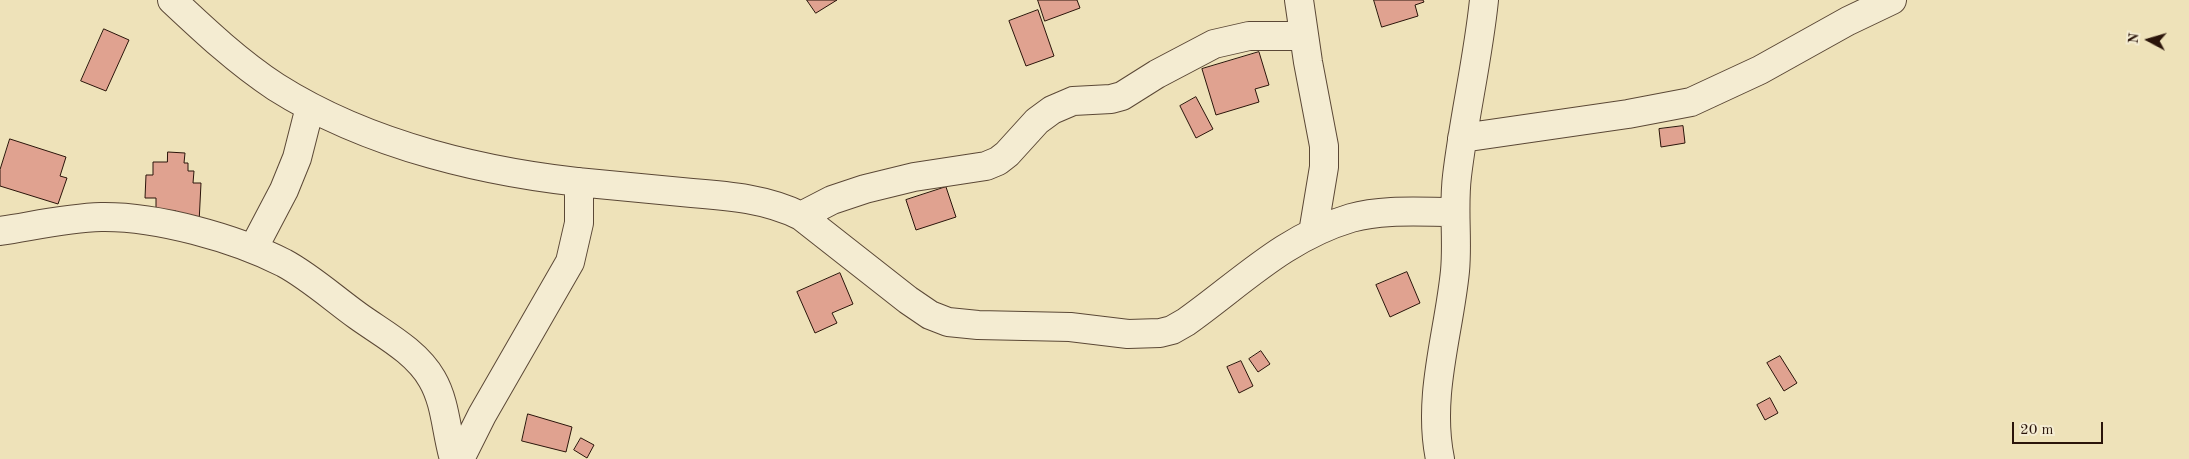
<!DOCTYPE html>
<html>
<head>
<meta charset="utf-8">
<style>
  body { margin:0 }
  #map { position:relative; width:2189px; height:459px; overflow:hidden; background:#eee2b9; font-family:"Old Standard TT",serif }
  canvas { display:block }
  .north { position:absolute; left:2124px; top:15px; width:50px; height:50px; -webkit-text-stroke:4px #f4ecd2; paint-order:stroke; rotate:276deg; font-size:14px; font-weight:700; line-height:20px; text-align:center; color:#2a140a }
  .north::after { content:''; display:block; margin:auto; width:18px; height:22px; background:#2a140a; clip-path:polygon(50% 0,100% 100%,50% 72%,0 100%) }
  .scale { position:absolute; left:2012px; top:422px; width:91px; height:22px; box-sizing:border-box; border:2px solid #2a140a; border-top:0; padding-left:6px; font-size:15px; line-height:18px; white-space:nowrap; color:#2a140a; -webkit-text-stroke:4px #f4ecd2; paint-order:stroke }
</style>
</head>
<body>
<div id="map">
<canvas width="2189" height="459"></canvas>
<div class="north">N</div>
<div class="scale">20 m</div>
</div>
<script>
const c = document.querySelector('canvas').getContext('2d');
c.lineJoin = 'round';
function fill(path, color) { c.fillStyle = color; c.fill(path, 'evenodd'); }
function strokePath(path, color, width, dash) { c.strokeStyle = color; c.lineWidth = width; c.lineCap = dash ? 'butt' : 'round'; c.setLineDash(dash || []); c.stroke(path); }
const building = new Path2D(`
  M807 0H837L816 13Z
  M1038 0H1077L1080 8 1045 21Z
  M1374 0H1423L1424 2 1415 5 1418 16 1382 27Z
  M1038 10 1054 56 1026 66 1009 21Z
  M104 29 129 40 106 91 81 81Z
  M1259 52 1269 85 1255 89 1259 102 1216 115 1202 69Z
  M1196 97 1213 129 1196 138 1180 106Z
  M1683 126 1685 143 1661 147 1659 129Z
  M10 139 66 157 60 176 67 178 58 204 0 186V170Z
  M168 152 185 153 184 163H188V171H194L193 183H201L199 223 175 222 176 211 156 210V198H145L146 175H153V162H167Z
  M946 187 956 217 916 230 906 200Z
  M1407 272 1420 303 1390 317 1376 285Z
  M840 273 853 304 832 313 837 323 815 333 797 292Z
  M1261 351 1270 364 1258 372 1249 359Z
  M1780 356 1797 383 1784 391 1767 363Z
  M1241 361 1253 386 1239 393 1227 367Z
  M1770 398 1778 413 1765 420 1757 405Z
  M528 414 572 427 566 452 522 441Z
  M581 438 594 445 587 458 574 450Z`);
fill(building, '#e0a290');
strokePath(building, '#2a140a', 1);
const minor = new Path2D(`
  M172 0C205 31 238 62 276 87 369 146 489 174 598 184 629 187 661 190 692 193 730 196 767 199 801 216L908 300 930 315 948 322 978 325 1070 327 1128 334 1160 333 1172 330 1186 322C1241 283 1284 238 1351 218 1383 209 1420 212 1454 212
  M1299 0 1308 62 1324 146V167L1313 233
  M1462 138 1628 114 1691 102 1760 70 1848 21 1892 0
  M801 216 832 200 865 189 914 177 986 166 998 161 1007 154 1037 121 1052 110 1073 101 1111 99 1122 96 1157 74 1214 44 1249 36H1304
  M0 231C33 226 67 218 101 217 156 216 235 238 284 263 310 277 333 298 358 316 383 334 416 351 432 379 446 403 446 432 454 459
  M253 249 284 190 297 158 310 107
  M460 459 482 415 570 262 579 223V182
  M1440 459C1427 396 1449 333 1455 271 1458 240 1453 208 1457 176 1464 117 1478 59 1484 0`);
strokePath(minor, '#5b4836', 30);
strokePath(minor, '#f4ecd2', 28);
</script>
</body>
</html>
